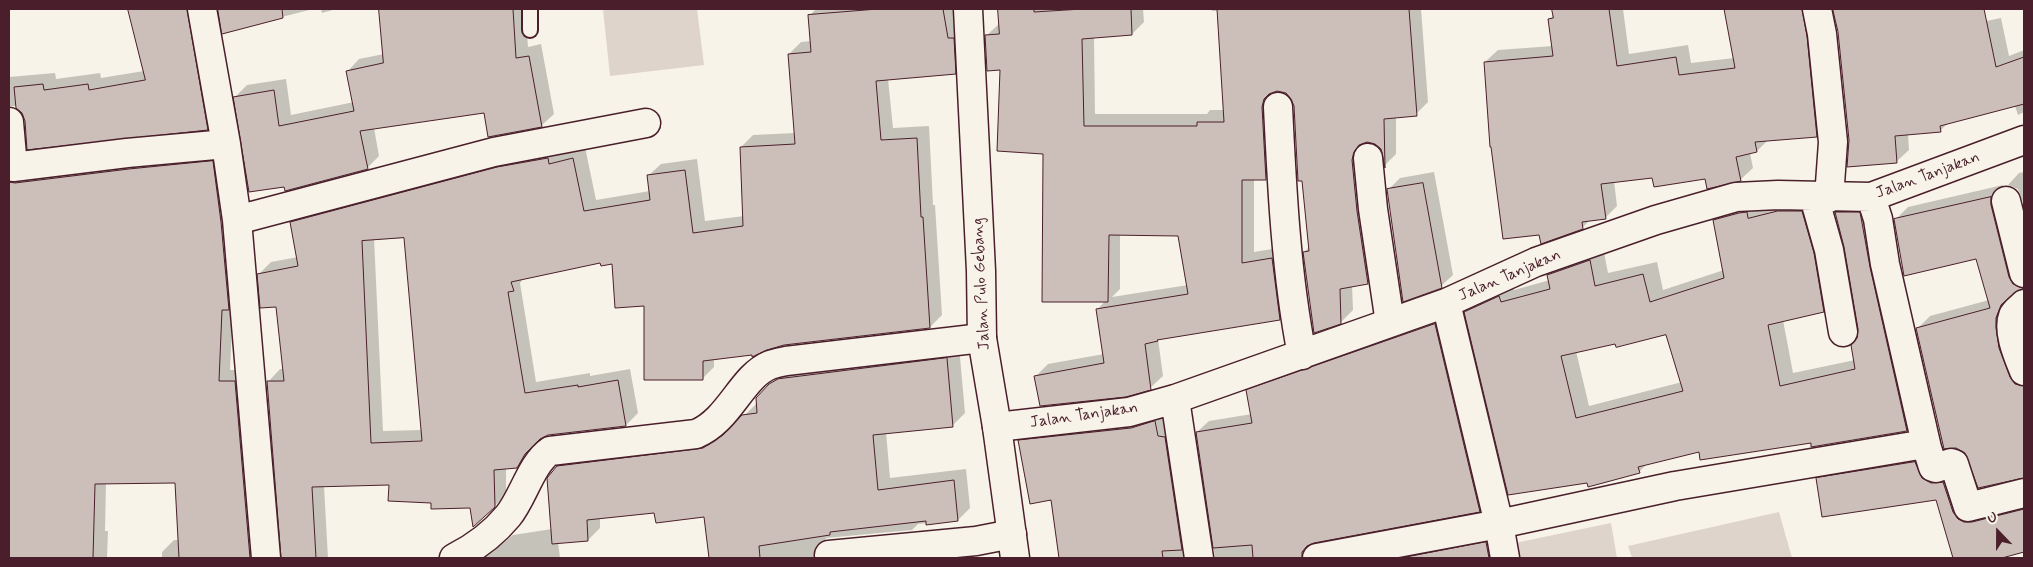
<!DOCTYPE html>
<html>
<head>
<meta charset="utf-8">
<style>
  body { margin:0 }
  #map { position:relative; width:2033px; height:567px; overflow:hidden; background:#f7f3e8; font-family:Mynerve,sans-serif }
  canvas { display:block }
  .frame { position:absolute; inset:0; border:10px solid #4a1f2b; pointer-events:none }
  .north { position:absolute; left:1973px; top:507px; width:50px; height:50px; -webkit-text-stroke:4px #f7f3e8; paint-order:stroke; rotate:338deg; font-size:14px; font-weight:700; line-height:20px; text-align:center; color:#4a1f2b }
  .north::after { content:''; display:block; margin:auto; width:18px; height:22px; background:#4a1f2b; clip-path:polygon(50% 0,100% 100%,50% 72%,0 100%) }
</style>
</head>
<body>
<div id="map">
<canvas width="2033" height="567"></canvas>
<div class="frame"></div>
<div class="north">U</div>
</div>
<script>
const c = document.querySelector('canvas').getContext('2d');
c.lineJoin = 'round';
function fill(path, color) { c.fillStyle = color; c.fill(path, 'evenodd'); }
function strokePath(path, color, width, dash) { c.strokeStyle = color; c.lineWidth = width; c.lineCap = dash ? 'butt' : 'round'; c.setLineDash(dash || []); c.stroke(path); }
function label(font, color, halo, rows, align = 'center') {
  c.font = font + ' Mynerve,sans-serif'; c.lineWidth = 4; c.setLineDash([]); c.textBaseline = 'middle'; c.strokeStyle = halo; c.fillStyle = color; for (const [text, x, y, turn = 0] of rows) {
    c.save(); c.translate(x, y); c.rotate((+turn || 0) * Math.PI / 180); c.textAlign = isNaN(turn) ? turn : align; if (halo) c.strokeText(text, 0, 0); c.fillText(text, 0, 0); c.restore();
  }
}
fill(new Path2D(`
  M603 9H697L704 65 610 76Z
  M1779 512 1792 558H1632L1628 546Z
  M1611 523 1617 558H1518L1515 543Z`), '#ded4cc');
fill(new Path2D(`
  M129 9H200L219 117 207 129 26 120 22 112 16 106H9V77L55 73 56 79 100 73 101 78 144 71Z
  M219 9H313L223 32Z
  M321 9H336L322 13Z
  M381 9H525L528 47 541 44 554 114 541 126 485 111 374 128 379 156 367 168 286 190 235 97 247 85 286 79 291 115 354 102 347 72 359 59 384 54Z
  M816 9H957L967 61 955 73 888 79 893 128 929 126 933 205H935L942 315 930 327 784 344 753 354 714 358V367L702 379 613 263 601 261 525 277 520 283 536 382 590 373V376L630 369 638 413 626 425 548 434 540 438 529 454 517 466 506 468V494L494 507H472L432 502 390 484 324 486 328 558H283L268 382 280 369H284L277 306 259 274 271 262 298 257 292 222 304 210 511 156 585 147 596 200 650 191 648 176 661 164 697 159 705 221 744 216 741 147 753 135 795 133 789 54 801 42 811 41 809 16ZM405 236 422 430 383 431 374 238Z
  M999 9H1143L1144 22 1132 34 1094 37 1095 114H1207L1210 110H1225L1219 11H1212L1211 9H1424H1421L1428 102 1416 114 1396 116V154L1385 165 1382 149 1375 143 1365 142 1380 271 1368 283 1352 285 1353 310 1340 323 1304 252 1310 246 1295 106 1292 98 1286 92 1277 90 1274 94 1278 167 1266 179H1254V252L1284 247 1292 306 1279 318 1158 339 1163 376 1150 388 1036 376 1048 364 1104 354 1097 310 1105 301 1044 153 986 36 1000 23ZM1120 234H1179L1188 285 1112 297 1120 289Z
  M1553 9H1623L1629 54 1688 45 1691 63 1734 58 1725 9H1815L1829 123 1816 136 1768 140 1757 151 1750 153 1753 168 1740 180 1653 176 1614 181 1617 206 1605 218 1590 220 1582 228 1485 62 1498 50 1553 46 1550 19 1554 15Z
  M1834 9H1953L1958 27 2001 18 2009 56 2024 50V112L2018 115 2015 106 1949 122 1940 131 1908 134 1909 150 1896 162 1850 140 1839 31Z
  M225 149 233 304 230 370H247L269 558H162V552L174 540H179L176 481 106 483 105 531H108L107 558H9V151V156Z
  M1434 172 1453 275 1441 286 1388 190 1400 178Z
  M2024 172V205L2018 189 2008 185 2019 173Z
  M2003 185V191L2024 269V288H2019L2013 293 2009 304 2024 367V477H2020L1917 329 1930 316 1989 300 1977 257 1895 220 1908 207Z
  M1815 198 1837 297 1823 311 1783 320 1793 373 1855 360 1860 329 1846 247 1836 213 1849 199H1873L1920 417 1907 430 1812 442 1700 450 1647 464 1639 472 1589 485 1466 312 1479 299 1513 284 1514 290 1550 280 1549 275 1562 262 1603 247 1608 273 1657 262 1663 290 1724 270 1714 220 1728 207ZM1667 333 1682 382 1589 406 1576 351Z
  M1446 313 1491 499 1479 510 1314 541 1313 549 1319 558H1215L1197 432 1209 421 1252 414 1247 391 1259 379Z
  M959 346 965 413 952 426 886 432 890 478 966 469 970 508 958 520 918 524 912 530 826 538 825 544 841 558H710L705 515 655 512 600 517V528L588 540 558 542 560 558H484L513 535 552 529 558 467 570 454 717 436 735 425 757 403 770 384 783 371Z
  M1167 410 1201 558H1061L1052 498 1020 441 1031 429Z
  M1928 449 1966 499 2024 500V550L1997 558H1954L1937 499 1818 479 1831 466Z
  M1498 531 1503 558H1354Z`), '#0003');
const building = new Path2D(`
  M128 9H187L208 130 27 150 25 121 22 113 16 108 14 87 43 84 44 90 88 84 89 90 145 80Z
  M218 9H282L283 18 222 34Z
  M379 9H513L516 58 529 56 542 127 488 137 484 113 360 131 368 169 285 191 284 187 249 192 233 97 274 90 279 126 354 111 346 71 383 63Z
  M878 9H943L948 38H954L956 74 876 81 881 140 917 138 921 217H923L930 328 784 345 767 350 752 357V355L703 361V380H644V306L615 308 612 264 601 266 600 263 511 282 514 291 508 292 525 393 578 385V387L618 380 626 426 548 435 540 439 525 454 517 468 494 470 495 507 473 527 470 508 431 509V503L388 501 389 485 312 487 316 558H281L267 381H284L276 307 260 308 257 274 298 266 290 222 497 167 548 158 549 164 573 158 584 211 650 200 647 175 685 170 693 233 743 226 740 147 795 144 788 54 811 52 808 15ZM404 238 422 441 371 443 362 241Z
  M998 9H1034V12L1082 9H1131L1132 35 1082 39 1084 126H1197V122H1224L1217 9H1409L1417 116 1384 119 1385 168 1381 149 1375 144 1367 142 1359 145 1354 152 1352 160 1357 211 1368 284 1340 289 1341 324 1314 333 1303 252 1309 251 1302 181H1298L1294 106 1291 99 1286 93 1277 91 1269 94 1264 99 1262 107 1266 180H1242V263L1272 258 1280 320 1157 340 1158 341 1145 344 1151 390 1126 397 1040 406 1034 376 1104 363 1096 309 1188 294 1178 236 1109 235 1108 302H1042L1043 154 997 151 1000 70 987 71 985 35 999 34Z
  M1552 9H1609L1617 66 1676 57 1679 75 1735 68 1724 9H1802L1807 36 1817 137 1755 142 1757 152 1736 157 1741 181 1707 189 1705 179 1654 187 1652 178 1601 184 1606 219 1582 222 1583 229 1541 244 1539 235 1503 239 1491 147H1490L1484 62 1553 56 1548 19 1553 18Z
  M1833 9H1984L1996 67 2024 57V104L1940 126 1941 132 1895 136 1897 163 1847 167 1849 140 1838 32Z
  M213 161 221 222 229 310H222L219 381H235L250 558H179L175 483 95 484 93 558H9V182L15 183 129 169Z
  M1423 183 1442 288 1403 302 1387 189Z
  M1991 197V205L2009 277 2013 284 2024 288 2013 294 2001 305 1996 318V328L1999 348 2010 377 2015 384 2024 386V478L1978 488 1965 453 1956 448 1944 449 1916 328 1990 308 1976 259 1904 276 1894 219Z
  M1778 211H1802L1814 253 1824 312 1768 325 1780 386 1855 369 1851 345 1857 338 1858 329 1844 247 1835 212H1860L1870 267 1907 431 1811 447V443L1700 460 1699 452 1638 467 1640 473 1588 487 1587 483 1508 495 1464 312 1499 296 1501 302 1550 289 1547 275 1590 260 1595 286 1643 274 1650 302 1724 278 1713 220 1739 213 1747 212 1748 218ZM1666 335 1683 391 1576 418 1561 356 1615 344 1616 347Z
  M1435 324 1480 512 1314 543 1307 546 1302 552V558H1253L1252 545 1213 548 1196 432 1252 423 1246 390Z
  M947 358 953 427 873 435 878 490 954 480 958 521 926 525V521L830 532V535L759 546 760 558H709L704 517 656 523 654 513 587 520 588 541 552 544 547 478 557 466 703 448 723 435 742 415 757 413 756 398 769 384 778 379Z
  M1155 421 1158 436 1165 437 1182 550 1162 551 1163 558H1059L1051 500 1030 504 1018 440 1131 428Z
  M1915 462 1922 478 1931 483 1943 482 1953 512 1958 519 1964 522H1972L2024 509V552L2002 558H1953L1936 500 1822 517 1816 478Z
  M1486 542 1489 558H1401Z`);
fill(building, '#ccbfb9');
strokePath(building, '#4a1f2b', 1);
const service = new Path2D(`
  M530 9V30`);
const minor = new Path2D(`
  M202 9 226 144 237 220 266 558
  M1817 9 1822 34 1833 142 1829 198
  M1278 107C1282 189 1286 273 1302 355
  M9 122 13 167 127 153 226 144
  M1368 158 1373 209 1390 323
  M1814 197 1829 250 1843 332
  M1871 197 1878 219 1885 264 1927 448
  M2006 201 2024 273
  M237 220 494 152 646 123
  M1446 303 1499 524 1505 558
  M2024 304C2021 308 2015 311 2013 316 2007 331 2018 356 2024 371
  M1175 399 1199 558
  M997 427 1129 412 1175 399 1446 303 1536 262 1656 220 1736 197 1778 195 1871 197 2024 140
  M829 555 976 541 1012 534
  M454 558C474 548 494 533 508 516 523 498 531 464 550 451L696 434C730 420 741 377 770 365 775 363 781 362 786 361L982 338
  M1317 558 1499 524 1675 486 1919 445 1927 448 1933 467 1936 468 1951 463 1954 464 1968 507 2024 493`);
const primary = new Path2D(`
  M968 9 981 271 982 338 997 427 1015 558`);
strokePath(service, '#4a1f2b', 18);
strokePath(minor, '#4a1f2b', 31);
strokePath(primary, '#4a1f2b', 31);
strokePath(service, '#f7f3e8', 14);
strokePath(minor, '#f7f3e8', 28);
strokePath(primary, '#f7f3e8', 28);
label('16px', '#4a1f2b', '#f7f3e8', [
  ["Jalan Tanjakan",1928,176,-20],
  ["Jalan Tanjakan",1510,276,-23],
  ["Jalan Pulo Gebang",982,284,-93],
  ["Jalan Tanjakan",1084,416,-8]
]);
</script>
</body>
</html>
